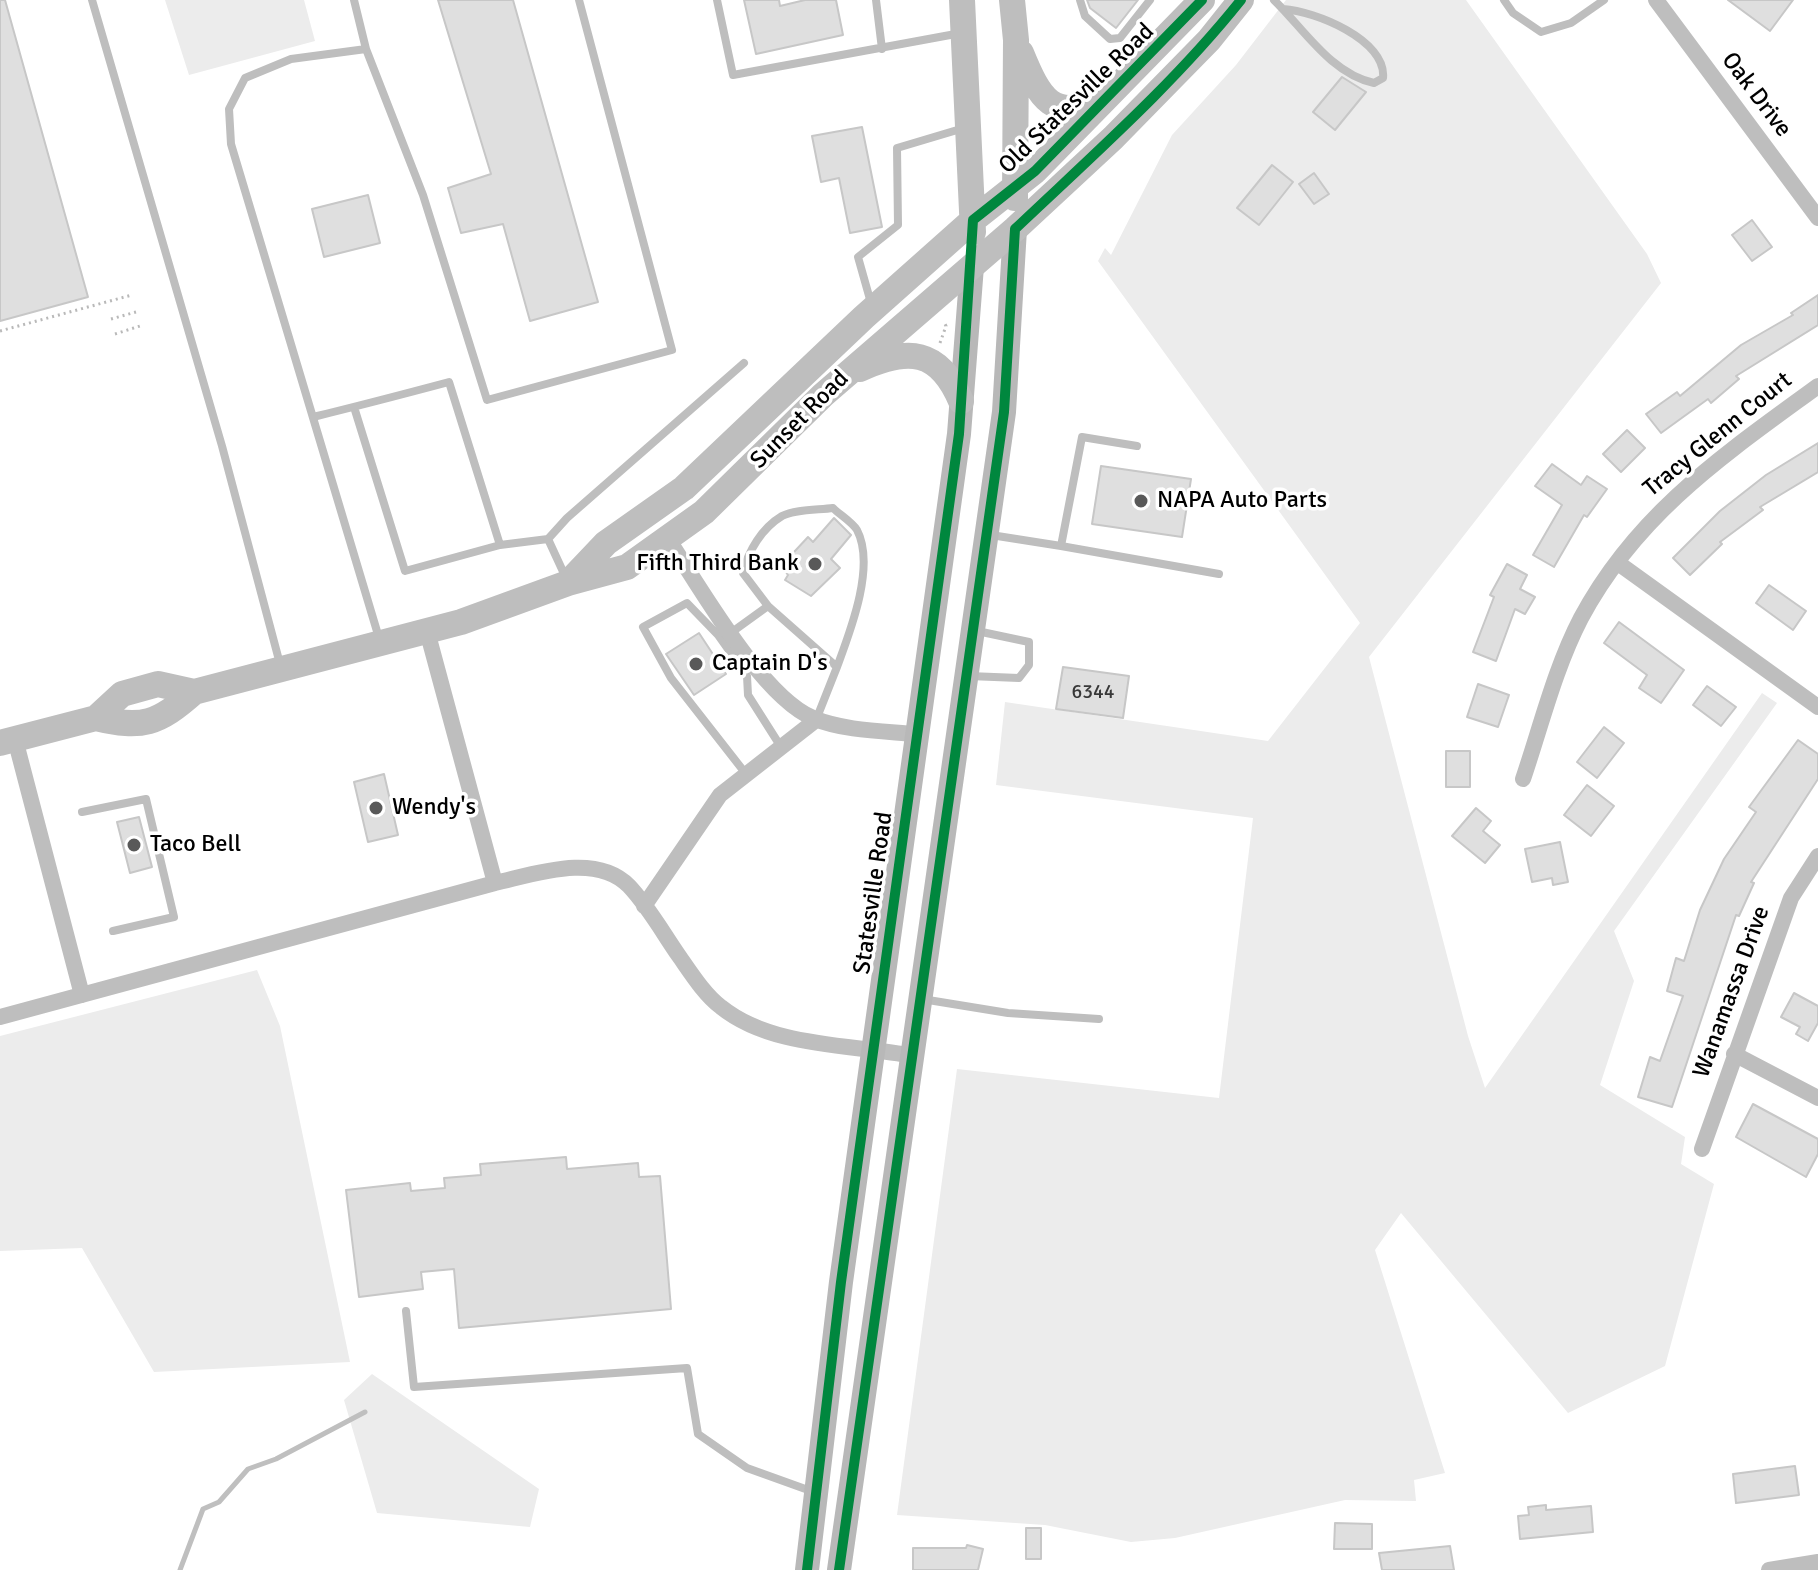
<!DOCTYPE html>
<html>
<head>
<meta charset="utf-8">
<style>
  body { margin:0 }
  canvas { display:block; background:#fff }
</style>
</head>
<body>
<canvas width="1818" height="1570"></canvas>
<script>
const c = document.querySelector('canvas').getContext('2d');
c.lineJoin = 'round';
function fill(path, color) { c.fillStyle = color; c.fill(path, 'evenodd'); }
function strokePath(path, color, width, dash) { c.strokeStyle = color; c.lineWidth = width; c.lineCap = dash ? 'butt' : 'round'; c.setLineDash(dash || []); c.stroke(path); }
function label(font, color, halo, rows, align = 'center') {
  c.font = font + ' Signika,sans-serif'; c.lineWidth = 7; c.setLineDash([]); c.textBaseline = 'middle'; c.strokeStyle = halo; c.fillStyle = color; for (const [text, x, y, turn = 0] of rows) {
    c.save(); c.translate(x, y); c.rotate((+turn || 0) * Math.PI / 180); c.textAlign = isNaN(turn) ? turn : align; if (halo) c.strokeText(text, 0, 0); c.fillText(text, 0, 0); c.restore();
  }
}
fill(new Path2D(`
  M165 0H304L315 41 189 75Z
  M1286 0H1466L1647 254 1661 283 1369 657 1468 1036 1485 1088 1762 693 1777 703 1614 931 1634 981 1600 1085 1685 1137 1681 1164 1714 1184 1665 1366 1568 1413 1401 1213 1375 1250 1445 1473 1414 1480 1416 1501 1345 1500 1175 1538 1131 1542 1045 1525 897 1515 957 1069 1219 1098 1253 818 996 785 1005 702 1268 741 1360 623 1098 261 1105 248 1111 255 1172 135 1236 65Z
  M257 970 280 1026 350 1362 154 1372 82 1248 0 1251V1036Z
  M372 1374 539 1489 530 1527 377 1513 344 1400Z`), '#ececec');
strokePath(new Path2D(`
  M180 1570 203 1509 219 1502 248 1469 276 1459 365 1412`), '#bfbfbf', 5);
const building = new Path2D(`
  M0 0H5L88 297 0 321Z
  M438 0H513L598 302 530 321 503 224 461 233 448 188 491 174Z
  M744 0H779L780 6 805 0H836L843 35 756 54Z
  M1087 0H1138L1116 28 1090 8Z
  M1728 0H1793L1770 31Z
  M1342 77 1366 92 1335 130 1313 112Z
  M862 127 882 227 850 233 839 178 821 182 812 136Z
  M1272 165 1293 182 1259 225 1237 208Z
  M1314 173 1329 194 1314 204 1299 184Z
  M368 195 380 243 324 257 312 209Z
  M1752 220 1772 247 1752 261 1732 235Z
  M1818 295V325L1736 376 1739 379 1711 403 1708 399 1661 433 1646 414 1677 392 1680 396 1741 345 1793 315 1791 313Z
  M1627 430 1645 448 1621 472 1603 454Z
  M1818 443V472L1760 507 1763 510 1720 542 1722 544 1690 575 1673 558 1720 511 1766 475Z
  M1552 464 1581 485 1587 476 1607 489 1587 517 1584 515 1554 567 1533 555 1562 505 1535 486Z
  M1101 466 1191 479 1182 537 1092 524Z
  M834 518 851 535 831 559 840 568 811 596 785 580 788 575 781 566 808 537 813 542Z
  M1507 564 1527 575 1520 589 1535 597 1525 614 1515 609 1496 661 1473 652 1494 597 1490 595Z
  M1769 585 1806 611 1793 630 1756 603Z
  M1619 622 1684 670 1661 703 1639 688 1647 675 1604 643Z
  M699 633 726 674 694 695 666 654Z
  M1063 667 1129 676 1123 718 1056 709Z
  M1478 684 1509 695 1498 727 1467 717Z
  M1707 686 1736 707 1721 726 1693 705Z
  M1604 727 1624 743 1597 778 1577 762Z
  M1798 740 1818 754V779L1751 882 1754 883 1739 916 1736 915 1672 1107 1638 1097 1650 1057 1660 1061 1683 996 1667 991 1676 958 1684 961 1700 910 1724 859 1756 812 1749 807Z
  M1446 751H1470V787H1446Z
  M384 774 398 835 368 842 354 782Z
  M1587 785 1614 806 1591 836 1564 815Z
  M1476 808 1491 821 1483 831 1500 845 1485 863 1452 836Z
  M139 817 152 867 130 873 117 822Z
  M1560 842 1568 882 1553 885 1552 878 1532 882 1525 849Z
  M1794 993 1818 1006V1023L1808 1041 1796 1034 1800 1027 1781 1017Z
  M1753 1104 1818 1139V1154L1806 1177 1736 1137Z
  M566 1157 567 1169 638 1163 639 1177 660 1176 671 1309 459 1328 454 1269 421 1272 423 1289 359 1297 346 1190 410 1183 411 1191 445 1188 444 1178 481 1175 480 1164Z
  M1795 1466 1799 1495 1736 1503 1733 1474Z
  M1546 1505V1510L1591 1506 1593 1532 1520 1539 1518 1516 1529 1515 1528 1507Z
  M1335 1523 1372 1524V1549H1334Z
  M1026 1528H1041V1559H1026Z
  M967 1545 983 1549 978 1570H913V1548H966Z
  M1450 1546 1454 1570H1382L1379 1553Z`);
fill(building, '#dfdfdf');
strokePath(building, '#c7c7c7', 2);
strokePath(new Path2D(`
  M111 319 136 312
  M0 331 132 295
  M115 334 140 326
  M940 343 946 326 944 322`), '#b9b9b9', 3, [2, 4]);
strokePath(new Path2D(`
  M92 0 222 446 280 664
  M354 0 366 49 423 195 487 400 672 350 579 0
  M717 0 733 75 961 33
  M876 0 882 49
  M1080 0 1085 16 1110 39 1120 38 1150 0
  M1274 0C1303 28 1331 74 1374 83L1383 78C1387 40 1315 11 1283 9
  M1504 0 1513 13 1541 32 1571 23 1604 0
  M366 49 291 59 245 78 229 109 231 144 379 638
  M871 303 858 257 898 225 897 148 964 128
  M313 417C358 406 404 394 449 382L500 545 405 571 354 407
  M991 535 1061 546 1082 437 1137 446
  M548 539 567 518 744 363
  M500 545 548 539 566 578
  M1061 546 1219 574
  M768 606 837 667 816 720
  M732 632 768 606 743 573C748 551 762 528 782 516 795 509 819 510 833 508 840 515 852 522 857 530 876 566 850 632 837 667
  M969 676 1019 678 1029 665V642L977 631
  M746 774 671 678 643 627 687 603 718 635 747 676 748 695 781 747
  M82 812 146 799 174 917 113 931
  M922 999 1008 1013 1099 1019
  M406 1311 414 1387 687 1368 698 1434 747 1468 811 1491`), '#bebebe', 8);
strokePath(new Path2D(`
  M1656 0 1818 218
  M668 539C700 587 762 697 813 718 844 731 883 731 916 734
  M1618 563 1818 707
  M427 631 495 883
  M15 739 82 995
  M1523 779C1541 726 1555 668 1581 618 1637 513 1725 454 1818 386
  M644 906 720 795 816 720
  M0 1017 495 883C535 874 596 852 629 886 648 906 663 933 679 956 691 973 704 994 721 1007 772 1048 851 1044 913 1056
  M1734 1054 1818 1098
  M1702 1149 1791 898 1818 856
  M1769 1570 1818 1562`), '#bebebe', 16);
strokePath(new Path2D(`
  M807 1570 841 1282 959 434 972 266
  M839 1570 1004 412 1015 229`), '#b8b8b8', 24);
strokePath(new Path2D(`
  M962 0 973 232
  M1012 0 1016 40 1015 198
  M1021 53C1039 97 1053 125 1104 97
  M860 369C908 347 939 349 961 401
  M568 583 606 543 684 488 864 317 973 220 1035 171 1202 0
  M96 718C142 729 158 724 194 692
  M0 743 96 718 122 694 158 684 194 692 461 622 568 583 627 567 704 512 823 395 1015 229 1113 138 1209 40 1241 0`), '#bebebe', 26);
strokePath(new Path2D(`
  M807 1570 841 1282 959 434 973 220 1035 171 1202 0
  M839 1570 1004 412 1015 229C1093 155 1174 84 1241 0`), '#00873e', 10);
for (const [x, y, r, color] of [
  [1141,501,8,"#595959"],
  [815,564,8,"#595959"],
  [696,664,8,"#595959"],
  [376,808,8,"#595959"],
  [134,845,8,"#595959"]
]) { const dot = new Path2D(); dot.arc(x, y, r, 0, 2 * Math.PI); c.fillStyle = color; c.fill(dot); strokePath(dot, '#fff', 3); }
label('20px', '#383838', null, [
  ["6344",1093,693]
]);
label('24px', '#000', '#fff', [
  ["Oak Drive",1756,95,53],
  ["Old Statesville Road",1077,99,-44],
  ["Sunset Road",800,420,-45],
  ["Tracy Glenn Court",1718,435,-39],
  ["Statesville Road",874,893,-82],
  ["Wanamassa Drive",1732,992,-70]
]);
label('24px', '#000', '#fff', [
  ["NAPA Auto Parts",1157,501],
  ["Fifth Third Bank",799,564,"right"],
  ["Captain D's",712,664],
  ["Wendy's",392,808],
  ["Taco Bell",150,845]
], 'left');
</script>
</body>
</html>
